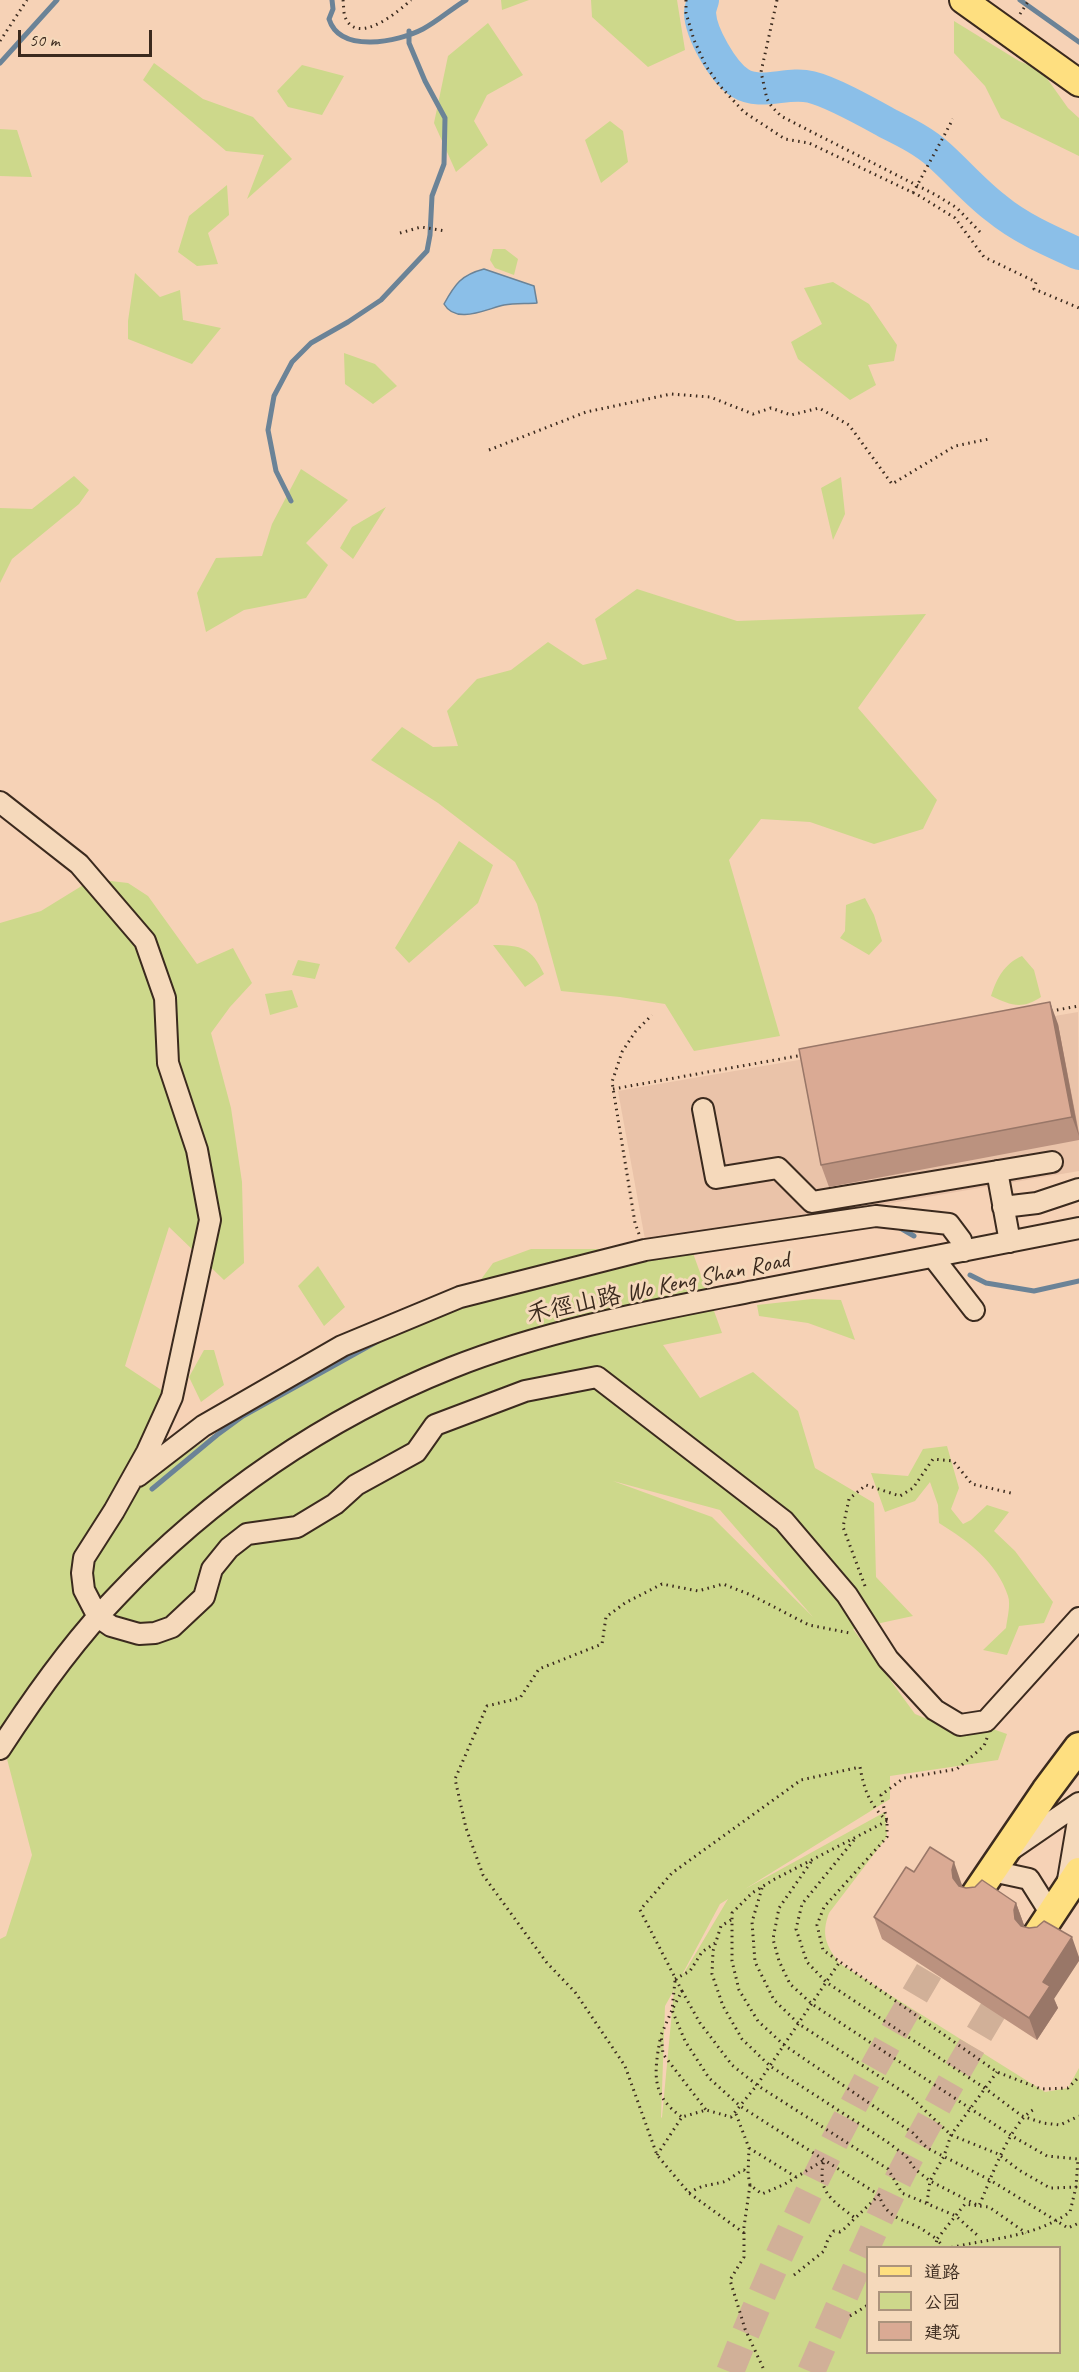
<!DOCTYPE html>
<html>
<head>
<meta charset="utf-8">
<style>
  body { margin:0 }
  #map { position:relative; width:1079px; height:2372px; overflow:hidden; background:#f6d2b6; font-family:Caveat,"LXGW WenKai TC",sans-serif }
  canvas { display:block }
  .legend { position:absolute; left:866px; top:2246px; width:195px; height:108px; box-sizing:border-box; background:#f5d9bb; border:2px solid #ab937c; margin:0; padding:8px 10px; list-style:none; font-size:18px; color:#3b2a1e }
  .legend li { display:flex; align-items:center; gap:12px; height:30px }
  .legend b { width:30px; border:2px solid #ab937c }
  .scale { position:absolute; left:18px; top:30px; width:134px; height:27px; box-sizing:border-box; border:3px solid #3b2a1e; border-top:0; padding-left:8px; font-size:18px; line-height:21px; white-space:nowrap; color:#3b2a1e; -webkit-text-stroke:4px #f5d9bb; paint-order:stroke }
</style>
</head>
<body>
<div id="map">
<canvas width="1079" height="2372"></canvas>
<ul class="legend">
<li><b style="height:8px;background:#fedf80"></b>道路</li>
<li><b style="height:16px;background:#cdd88b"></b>公园</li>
<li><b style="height:16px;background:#daaa94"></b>建筑</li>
</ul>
<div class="scale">50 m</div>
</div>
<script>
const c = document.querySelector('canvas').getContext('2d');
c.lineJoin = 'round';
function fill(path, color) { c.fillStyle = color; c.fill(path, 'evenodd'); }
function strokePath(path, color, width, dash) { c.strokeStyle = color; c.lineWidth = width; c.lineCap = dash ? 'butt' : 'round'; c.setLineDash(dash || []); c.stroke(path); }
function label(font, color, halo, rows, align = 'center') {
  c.font = font + ' Caveat,"LXGW WenKai TC",sans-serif'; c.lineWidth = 6; c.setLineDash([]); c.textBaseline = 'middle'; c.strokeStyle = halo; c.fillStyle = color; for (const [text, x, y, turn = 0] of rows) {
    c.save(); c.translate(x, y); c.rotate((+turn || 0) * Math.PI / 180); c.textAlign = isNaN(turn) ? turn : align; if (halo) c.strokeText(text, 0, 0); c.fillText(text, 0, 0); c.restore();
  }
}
fill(new Path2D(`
  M1078 1012 1079 1171 646 1245 618 1091Z`), '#eac3a9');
fill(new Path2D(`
  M501 0H529L502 10Z
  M591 0H677L685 50 648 67 592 17Z
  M954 21 1019 61 1041 70 1068 108 1079 118V156L1001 118 985 86 954 53Z
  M488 23 523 75 487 95 474 121 488 145 456 172 434 123 448 56Z
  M154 63 203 99 253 117 292 159 247 199 264 155 226 151 143 80Z
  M302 65 344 76 322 115 288 107 277 91Z
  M610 121 623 131 628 162 601 183 585 140Z
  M0 129 17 130 32 177 0 176Z
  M227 185 229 215 208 233 218 264 197 266 178 252 189 216Z
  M493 249H505L518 259 514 275 495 268 490 260Z
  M135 273 160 297 180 290 183 320 221 328 192 364 128 339V321Z
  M833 282 869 304 897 345 894 361 868 365 876 385 850 400 798 359 791 342 822 324 804 288Z
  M344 353 375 364 397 386 373 404 345 384Z
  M301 469 348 500 306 543 328 565 306 598 244 610 206 632 197 593 216 558 262 556 272 524Z
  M74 476 89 490 79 504 12 559 0 583V508L32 509Z
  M841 477 845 514 833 540 821 488Z
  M386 507 353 559 340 548 352 527Z
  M637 589 737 621 926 614 858 708 937 800 923 829 874 844 810 822 761 819 729 860 780 1036 694 1051 665 1004 620 997 561 991 537 904 515 862 438 803 371 760 402 727 433 747 458 746 447 711 477 679 511 670 548 642 583 665 607 659 595 619Z
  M459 841 493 865 478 903 409 963 395 948Z
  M93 879 128 883 148 896 197 964 233 948 252 983 230 1007 211 1033 231 1108 242 1182 244 1263 224 1280 169 1227 125 1366 172 1397 147 1452 162 1470 306 1371 463 1304 493 1263 531 1249H599L645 1254 690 1245 722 1333 663 1345 700 1398 753 1372 798 1411 815 1468 874 1503 876 1577 913 1616 853 1629 915 1714 957 1731 987 1727 1007 1734 998 1760 890 1776V1799L745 1889 885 1812 887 1837 829 1913C821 1935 826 1945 839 1963L1045 2092 1068 2088 1079 2068V2372H0V1939L6 1936 32 1855 0 1732V923L41 911ZM613 1481 720 1510 813 1617 712 1517ZM728 1899 684 1973H683L720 1904ZM674 1990 662 2117 661 2118 665 2006ZM868 2248H1060V2352H868Z
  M865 898 874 915 882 941 869 955 840 938 845 931 846 905Z
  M493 945C522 945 532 948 544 974L525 987Z
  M1022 956 1034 970 1041 997C1022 1010 1010 1005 991 996 997 978 1004 964 1022 956Z
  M298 960 320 964 315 979 292 975Z
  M292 990 298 1007 270 1015 265 994Z
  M318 1266 345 1307 324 1326 298 1286Z
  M812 1299 841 1300 855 1340 808 1323 759 1316 757 1305Z
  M204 1350H214L224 1385 201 1402 189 1377Z
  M947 1446 959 1488 951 1509 963 1524 971 1520 987 1505 1009 1512 994 1531 1015 1551 1053 1602 1044 1623 1019 1626 1007 1655 983 1650 1006 1628C1007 1619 1011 1605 1008 1596 997 1562 968 1541 939 1523L938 1505 930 1482 915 1501 885 1512 871 1473 908 1476 923 1449Z`), '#cdd88b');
const water = new Path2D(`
  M484 269 534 286 537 303C527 304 515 303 504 305 486 309 456 325 444 304 455 284 461 275 484 269Z`);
fill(water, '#8bbfe8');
strokePath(water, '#6b8397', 1.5);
strokePath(new Path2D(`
  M332 0 333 9 329 19C340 54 398 42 423 29 438 21 451 9 466 0
  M1020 0 1079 42
  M0 63 57 0
  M291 501 276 471 268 430 274 396 292 362 311 343 348 322 381 300 427 251 430 235 432 196 444 164 445 118 425 81 409 43V31
  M895 1225 914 1236
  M970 1275 986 1283 1034 1291 1079 1281
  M152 1489 217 1435 243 1416 378 1341`), '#6b8397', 5);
strokePath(new Path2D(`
  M703 0C702 4 700 9 700 13 701 34 723 72 740 83 761 96 787 81 811 87 832 92 869 113 889 124 907 133 925 142 939 155 958 172 975 192 996 208 1020 228 1050 241 1079 254`), '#8bbfe8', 32);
strokePath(new Path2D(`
  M730 2372C789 2221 865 2076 949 1938
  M811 2372C841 2303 870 2235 904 2168 938 2103 975 2040 1013 1977`), '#d1b098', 28, [28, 14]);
const minor = new Path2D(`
  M0 802 79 864 145 941 165 998 168 1063 197 1150 210 1220 172 1397 147 1452 114 1511 84 1558 82 1573 84 1590 98 1617 111 1626 139 1634 155 1633 172 1627 204 1597 212 1569 229 1548 247 1534 297 1527 335 1504 356 1485 416 1452 435 1425 525 1391 597 1377 784 1521 847 1595 888 1659 935 1710 960 1725 986 1721 1079 1618
  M703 1109 716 1178 778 1168 812 1202 1052 1162
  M997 1171 1010 1242
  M1003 1207 1037 1203 1079 1189
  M933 1257 974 1310
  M138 1476 203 1426 342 1346 460 1297 645 1250 876 1216 949 1224 961 1240 964 1251
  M0 1749C35 1695 73 1641 118 1595 210 1497 326 1418 451 1368 549 1329 651 1311 754 1291 862 1271 971 1249 1079 1228
  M1012 1849 1079 1803
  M992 1871 1029 1879 1051 1914
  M1067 1886 1079 1815`);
const major = new Path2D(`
  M963 0 1079 83`);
const highway = new Path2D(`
  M976 1894 1046 1791 1079 1747
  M1038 1934 1079 1872`);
strokePath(minor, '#3b2a1e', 24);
strokePath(major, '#3b2a1e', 30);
strokePath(highway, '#3b2a1e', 33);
strokePath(new Path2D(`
  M343 0C344 6 343 14 346 19 359 45 399 11 411 0
  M686 0V13L694 40 706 66 720 86 744 112 785 139 809 143 918 195 955 218 984 257 1036 282 1034 289 1079 308
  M777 0 761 72 767 99 772 107 781 116 808 130 936 195 957 208 980 232
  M1020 14 1029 0
  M0 41 27 0
  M913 193 953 119
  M400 233 421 227 445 231
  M489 450 586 412 671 394 710 397 753 414 771 408 791 415 819 408 849 425 892 484 955 446 989 439
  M1051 1011 1079 1006
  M613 1089 803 1055
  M639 1234 635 1223 612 1082 622 1052 635 1032 652 1015
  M865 1586 843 1527 849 1499 866 1485 900 1496 913 1488 933 1459 953 1461 972 1484 1011 1493
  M987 1738 984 1746 957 1769 904 1778 881 1795 887 1821V1837L824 1907 817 1925 823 1950 997 2072 1041 2089 1068 2088 1079 2077
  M887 1821C870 1805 864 1790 860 1767L801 1780 672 1873 640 1910 682 1991 672 2010 685 2041 709 2078 740 2106 879 2195C886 2216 898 2218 916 2226 923 2229 930 2235 937 2239L935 2248
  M887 1821 773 1880 752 1893 732 1913V1961L739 1990 758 2021 784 2045 913 2133 927 2148 990 2180 1068 2228 1079 2223
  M854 1840 802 1904 796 1929 807 1962 826 1982 986 2089 1022 2116 1043 2123 1060 2125 1079 2116
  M811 1862 779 1908 773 1939 779 1961 790 1984 812 2004 1012 2136 1047 2156 1078 2159 1076 2187 1070 2212C1033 2238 991 2238 949 2248
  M762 1888 752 1922 755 1962 774 2000 799 2024 911 2097 951 2135 998 2154 1019 2170 1050 2188 1079 2187
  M731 1920 721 1926 713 1951 712 1974 723 2006 742 2039 770 2066 886 2141 906 2156 915 2169 930 2181 979 2206 989 2207 1026 2233
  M675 1979 690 1971 702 1952 715 1943
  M675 1981 672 2010 661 2035 663 2054 706 2110
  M682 1991 700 2023 732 2065 757 2085 888 2169 902 2193 956 2216 977 2235
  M660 2040C654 2073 651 2096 682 2117
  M736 2114 749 2148 748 2174 750 2185 762 2194 785 2184 824 2160C816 2192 833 2201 855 2218
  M749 2148 796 2177
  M657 2155 682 2117 706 2110 731 2117 757 2085 839 1963
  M750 2185 744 2227V2257L730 2280 745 2329 765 2372
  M689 2193C704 2184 707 2186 723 2182 730 2180 736 2173 744 2170L748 2174
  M927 2203 930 2181 944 2156 951 2135 997 2072
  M744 2233 689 2193 657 2155 625 2066 575 1992 547 1963 483 1875 466 1828 455 1779 487 1706 520 1698 539 1669 602 1644 606 1617 625 1603 662 1584 698 1591 723 1584 751 1595 809 1625 850 1633
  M944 2248 937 2239 965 2204 979 2206C990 2181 1010 2123 1033 2110
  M794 2275 824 2251 828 2239 834 2231 840 2232 844 2229 879 2195
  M850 2316 868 2305`), '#3b2a1e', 3, [1.5, 4.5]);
strokePath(minor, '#f5d9bb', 20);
strokePath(major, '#fedf80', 26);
strokePath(highway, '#fedf80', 28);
fill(new Path2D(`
  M1058 1024 1079 1133V1140L829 1187 821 1165Z
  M962 1885V1887L1016 1903 1024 1925V1926L1058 2008 1037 2040 882 1939 874 1917Z`), '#bb927f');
fill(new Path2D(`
  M1050 1002 1058 1024 1079 1136 1072 1117Z
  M954 1862 962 1885 960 1892 953 1878 952 1870Z
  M1016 1903 1024 1925 1022 1932 1015 1919 1014 1910Z
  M1072 1937 1079 1957V1961L1054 1999 1058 2008 1037 2040 1029 2018 1043 1982Z`), '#997768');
const building = new Path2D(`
  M1050 1002 1072 1117 821 1165 799 1049Z
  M930 1847 954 1862 952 1870 953 1878 959 1886 966 1888 975 1887 982 1880 1016 1903 1014 1910 1015 1919 1021 1926 1029 1928 1037 1927 1044 1921 1072 1937 1043 1982 1050 1986 1029 2018 874 1917 906 1867 914 1872Z`);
fill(building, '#daaa94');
strokePath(building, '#997768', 1.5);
label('24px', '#3b2a1e', '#f5d9bb', [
  ["禾徑山路 Wo Keng Shan Road",658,1288,-12]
]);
</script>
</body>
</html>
